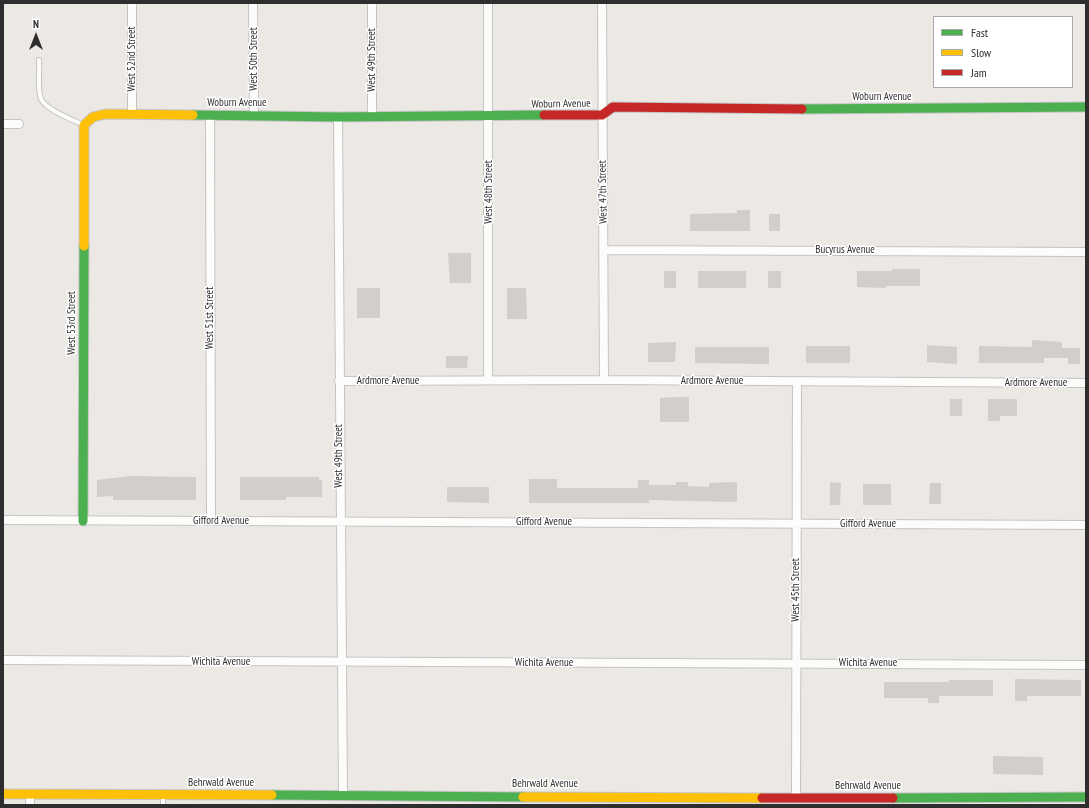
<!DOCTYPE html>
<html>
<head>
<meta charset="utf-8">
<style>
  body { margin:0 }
  #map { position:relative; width:1089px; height:808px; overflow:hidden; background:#ece8e4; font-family:"PT Sans Narrow",sans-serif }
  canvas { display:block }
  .frame { position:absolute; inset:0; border:4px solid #2e2e2e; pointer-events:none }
  .legend { position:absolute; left:933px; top:16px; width:140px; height:72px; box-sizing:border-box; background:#fff; border:1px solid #ababab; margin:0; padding:5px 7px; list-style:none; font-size:12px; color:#2e2e2e }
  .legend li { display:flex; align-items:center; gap:8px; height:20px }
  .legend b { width:20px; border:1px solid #ababab }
  .north { position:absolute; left:16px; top:16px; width:40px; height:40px; -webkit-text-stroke:3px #fff; paint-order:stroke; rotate:0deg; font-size:11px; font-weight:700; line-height:16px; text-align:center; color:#2e2e2e }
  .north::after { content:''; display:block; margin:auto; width:14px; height:18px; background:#2e2e2e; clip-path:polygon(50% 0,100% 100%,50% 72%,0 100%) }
</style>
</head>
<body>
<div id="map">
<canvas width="1089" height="808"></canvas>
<div class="frame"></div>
<ul class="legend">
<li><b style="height:5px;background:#4caf50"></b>Fast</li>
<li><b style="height:5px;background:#ffc107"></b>Slow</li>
<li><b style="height:5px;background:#c62828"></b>Jam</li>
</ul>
<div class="north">N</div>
</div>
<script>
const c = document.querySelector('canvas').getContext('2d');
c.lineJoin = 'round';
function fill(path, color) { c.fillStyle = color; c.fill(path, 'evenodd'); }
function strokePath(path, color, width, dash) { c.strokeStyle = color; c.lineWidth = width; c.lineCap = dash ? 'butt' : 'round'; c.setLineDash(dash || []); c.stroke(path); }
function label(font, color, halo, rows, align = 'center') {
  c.font = font + ' "PT Sans Narrow",sans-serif'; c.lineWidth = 3; c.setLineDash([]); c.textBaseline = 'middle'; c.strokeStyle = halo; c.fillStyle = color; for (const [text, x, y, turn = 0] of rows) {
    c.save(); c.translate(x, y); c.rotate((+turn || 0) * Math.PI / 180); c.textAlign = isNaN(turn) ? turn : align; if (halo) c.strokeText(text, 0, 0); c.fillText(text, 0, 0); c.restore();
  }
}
fill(new Path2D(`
  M737 210H750V231H690V214L737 213Z
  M769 214H780V231H769Z
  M448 253H471V283H450Z
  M892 269H920V286H886V288L857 287V271H892Z
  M664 271H676V288H664Z
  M698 271H746V288H698Z
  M768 271H781V288H768Z
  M357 288H380V318H357Z
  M507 288H526L527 319H507Z
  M1032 340 1062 342V348H1080V364H1068V358H1044V363H979V346L1032 347Z
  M676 342 675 362H648V343Z
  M927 345 957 347V364L927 362Z
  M806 346H850V363H806Z
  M695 347H769V364L695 363Z
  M446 356H468L467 368H446Z
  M677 397H689V422H660V398Z
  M950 399H962V416H950Z
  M988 399H1017V416H1000V421H988Z
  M130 476 196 477V500H113V496L97 497V480Z
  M240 477H319V480H322V497H286V500H240Z
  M529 479H557V488H638V480H649V485H676V482H688V486L709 487V483L737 482V502L649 500V503H529Z
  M830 482 841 483 840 505H830Z
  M930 483H941V504H929Z
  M863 484H891V505H863Z
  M447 487H489V503L447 502Z
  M1015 679 1081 680V696H1027V701H1015Z
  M949 680H993V696H939V703H928V698H884V682H949Z
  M993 756 1043 757V775L993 774Z`), '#d1cecb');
const lane = new Path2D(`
  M39 60C40 72 37 88 41 99 46 110 73 120 84 125
  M163 805V796`);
const street = new Path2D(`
  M132 3V114
  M253 3 254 115
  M372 3V117
  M602 3 604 380
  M210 115 211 521
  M338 117 343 795
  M3 124H19
  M604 250 1086 252
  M488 380V3
  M339 381 604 380 1086 383
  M3 520 1086 525
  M3 660 1086 665
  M796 798 797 381
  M30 805V794`);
const fast = new Path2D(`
  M802 109 1086 107
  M193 115 338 117 544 115
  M83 521 84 246
  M272 795 523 797
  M893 798 1086 797`);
const slow = new Path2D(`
  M84 246V125L93 117 105 114 193 115
  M3 794 272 795
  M523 797 762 798`);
const jam = new Path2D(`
  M544 115H602L613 107 802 109
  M762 798H893`);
strokePath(lane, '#c5c4c5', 6);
strokePath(street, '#c5c4c5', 10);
strokePath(fast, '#c5c4c5', 11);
strokePath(slow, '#c5c4c5', 11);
strokePath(jam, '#c5c4c5', 11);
strokePath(lane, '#fcfcfb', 4);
strokePath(street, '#fcfcfb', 8);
strokePath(fast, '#4caf50', 9);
strokePath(slow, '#ffc107', 9);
strokePath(jam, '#c62828', 9);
label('11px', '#2e2e2e', '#fff', [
  ["West 52nd Street",132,59,-90],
  ["West 50th Street",254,59,-90],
  ["West 49th Street",372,60,-90],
  ["Woburn Avenue",882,97],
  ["Woburn Avenue",237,103],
  ["Woburn Avenue",561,104,-1],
  ["West 48th Street",489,192,-90],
  ["West 47th Street",603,192,-91],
  ["Bucyrus Avenue",845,250],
  ["West 51st Street",210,318,-90],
  ["West 53rd Street",72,323,-90],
  ["Ardmore Avenue",388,381],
  ["Ardmore Avenue",712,381],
  ["Ardmore Avenue",1036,383],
  ["West 49th Street",339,456,-90],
  ["Gifford Avenue",221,521],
  ["Gifford Avenue",544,522],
  ["Gifford Avenue",868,524],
  ["West 45th Street",796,590,-90],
  ["Wichita Avenue",221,662],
  ["Wichita Avenue",544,663],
  ["Wichita Avenue",868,663],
  ["Behrwald Avenue",221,783],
  ["Behrwald Avenue",545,784],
  ["Behrwald Avenue",868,786]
]);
</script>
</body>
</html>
